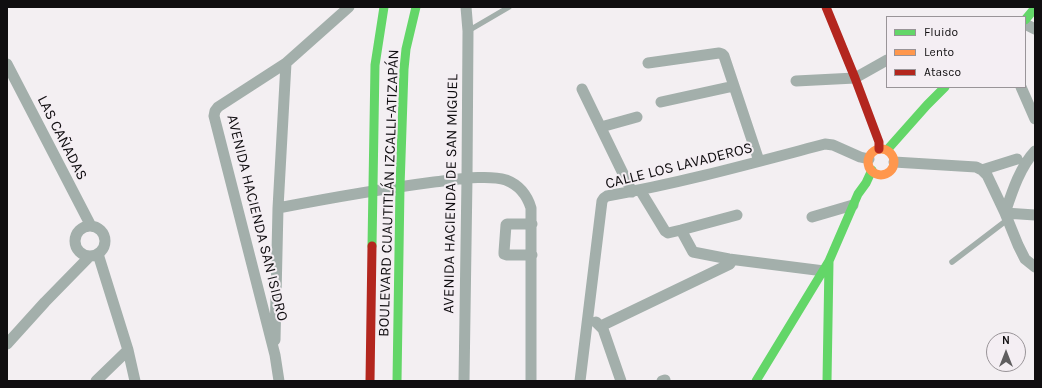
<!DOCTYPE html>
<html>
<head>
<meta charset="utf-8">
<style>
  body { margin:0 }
  #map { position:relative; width:1042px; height:388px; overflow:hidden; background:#f3eff2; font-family:Karla,sans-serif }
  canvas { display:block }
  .frame { position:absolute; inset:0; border:8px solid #100e10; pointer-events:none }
  .legend { position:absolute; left:886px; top:16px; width:140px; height:72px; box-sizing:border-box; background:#f4eef3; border:1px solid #999498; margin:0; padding:5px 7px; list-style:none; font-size:12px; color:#100e10 }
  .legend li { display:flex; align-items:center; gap:8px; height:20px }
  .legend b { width:20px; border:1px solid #999498 }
  .north { position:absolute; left:986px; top:332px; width:40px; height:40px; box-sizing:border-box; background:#f4eef3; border:1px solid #999498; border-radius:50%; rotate:0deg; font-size:11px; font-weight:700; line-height:16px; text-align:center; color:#100e10 }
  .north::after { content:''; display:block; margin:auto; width:14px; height:18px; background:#5f5d5f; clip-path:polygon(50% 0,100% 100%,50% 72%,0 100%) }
</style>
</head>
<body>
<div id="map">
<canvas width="1042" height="388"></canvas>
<div class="frame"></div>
<ul class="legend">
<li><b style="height:5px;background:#63d668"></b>Fluido</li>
<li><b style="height:5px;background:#ff974d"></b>Lento</li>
<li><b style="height:5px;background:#b3261e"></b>Atasco</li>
</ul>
<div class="north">N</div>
</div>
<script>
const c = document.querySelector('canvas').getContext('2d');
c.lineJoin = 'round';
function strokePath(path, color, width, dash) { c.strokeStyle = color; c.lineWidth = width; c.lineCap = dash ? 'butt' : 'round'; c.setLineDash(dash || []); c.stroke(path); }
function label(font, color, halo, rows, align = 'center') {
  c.font = font + ' Karla,sans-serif'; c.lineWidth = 4; c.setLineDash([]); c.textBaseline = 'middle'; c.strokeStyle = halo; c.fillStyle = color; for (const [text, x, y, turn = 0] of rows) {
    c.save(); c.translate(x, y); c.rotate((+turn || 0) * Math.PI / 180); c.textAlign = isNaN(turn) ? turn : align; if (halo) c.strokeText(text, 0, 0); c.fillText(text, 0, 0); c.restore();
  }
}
strokePath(new Path2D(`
  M468 31 509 7
  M952 262 1007 220`), '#a3afab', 5.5);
strokePath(new Path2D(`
  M1025 24 1035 29
  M648 63 719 53 722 54 724 56 759 161
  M7 64 91 226
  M796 81 855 78 887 60
  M1021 87 1035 119
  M582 89 632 192
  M661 102 734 86
  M601 127 637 117
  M1035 151C1020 167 1012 192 1005 213L1035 215
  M894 162 976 167 982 170 987 175 1005 213 1018 245 1025 259 1035 267
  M982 170 1017 159
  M640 190 665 231 668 233 681 230 737 215
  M278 208C330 198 381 189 434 182 454 180 487 174 506 180 519 185 527 195 531 208V381
  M812 217 853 205
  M75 241a15 15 0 1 1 30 0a15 15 0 1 1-30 0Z
  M681 230 693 252 729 259 824 271
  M98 254 128 350 135 381
  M532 255H507L504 254V252L506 225 507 224H532
  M596 322 603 329 621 381
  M601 326 730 264
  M275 340 278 208 286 63
  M7 344 45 302 90 256
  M96 381 128 350
  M279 381 275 355 214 116 215 111 218 107 286 63 349 7
  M464 381 467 178 468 31 466 7
  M580 381 602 201 604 198 607 196C681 183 753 163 825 144L833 145 860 157 869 159
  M662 381 665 380`), '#a3afab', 11);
strokePath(new Path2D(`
  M1025 20 1035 8
  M887 150 927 105 945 87
  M372 246 375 65 384 7
  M397 381 400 187 404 69 406 49 416 7
  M756 381 829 261 858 194 866 183 872 170
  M827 381 829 262`), '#63d668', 9);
strokePath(new Path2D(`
  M868 162a13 13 0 1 1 26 0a13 13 0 1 1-26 0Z`), '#ff974d', 9);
strokePath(new Path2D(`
  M826 7 855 78 879 142V149
  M370 381 372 246`), '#b3261e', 9);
label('15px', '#100e10', '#f4eef3', [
  ["LAS CAÑADAS",62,138,63],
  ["CALLE LOS LAVADEROS",679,166,-14],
  ["BOULEVARD CUAUTITLÁN IZCALLI-ATIZAPÁN",389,193,-88],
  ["AVENIDA HACIENDA DE SAN MIGUEL",451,194,-89],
  ["AVENIDA HACIENDA SAN ISIDRO",257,218,76]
]);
</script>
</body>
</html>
